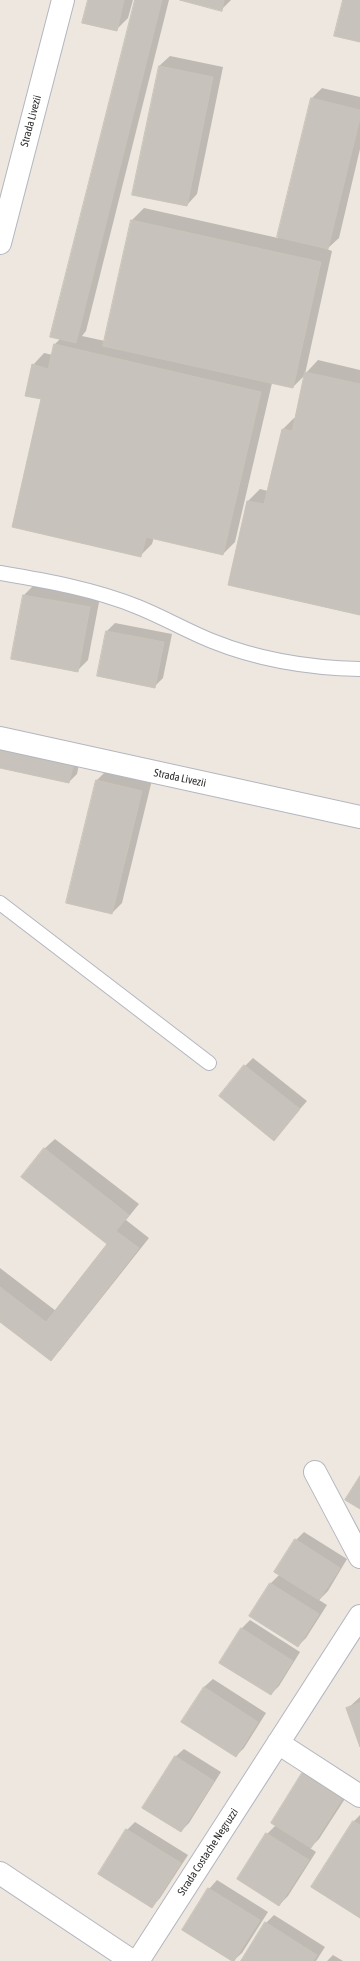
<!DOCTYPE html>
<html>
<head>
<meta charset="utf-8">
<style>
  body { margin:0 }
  canvas { display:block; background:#eee7df }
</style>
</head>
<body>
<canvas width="360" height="1961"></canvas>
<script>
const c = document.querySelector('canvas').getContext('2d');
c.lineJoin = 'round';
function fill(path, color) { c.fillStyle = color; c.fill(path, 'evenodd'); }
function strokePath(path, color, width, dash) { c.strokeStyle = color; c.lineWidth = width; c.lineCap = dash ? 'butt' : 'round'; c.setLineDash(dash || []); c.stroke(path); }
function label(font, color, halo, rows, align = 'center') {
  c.font = font + ' "Asap Condensed",sans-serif'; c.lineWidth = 3; c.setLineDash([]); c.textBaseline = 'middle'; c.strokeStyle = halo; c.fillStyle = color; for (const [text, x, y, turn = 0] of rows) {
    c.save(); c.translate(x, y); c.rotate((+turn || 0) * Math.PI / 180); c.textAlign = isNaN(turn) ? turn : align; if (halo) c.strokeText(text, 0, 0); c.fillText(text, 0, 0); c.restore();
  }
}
fill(new Path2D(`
  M89 0H133L128 18 116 30Z
  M136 0H169L86 331 82 336 105 341 132 220 144 208 278 238 312 98 322 88 360 97V149L339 238 327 249 332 251 305 374 318 360 360 370V614L229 584 248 501 260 489 268 491 283 429 294 418H296L306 374 293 387 272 383 235 542 223 554 154 537 152 544 140 556 43 399 33 365 44 353 53 355 55 344 61 338Z
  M184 0H231L221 10Z
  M170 56 223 67 197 194 187 205 159 66Z
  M34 585 100 597 88 660 77 671 24 595Z
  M115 623 172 634 163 678 155 686 107 631Z
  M81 755 77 774 69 782 0 767Z
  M107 770 152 780 122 903 112 913 97 780Z
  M253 1058 307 1101 274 1139 245 1066Z
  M55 1139 139 1204 126 1220 149 1238 61 1349 51 1360 0 1320V1268L56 1311 109 1244 44 1149Z
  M304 1532 347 1559 328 1591 319 1600 327 1605 306 1638 298 1646 250 1616 271 1583 280 1574 296 1540Z
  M250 1620 300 1652 279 1686 271 1694 221 1663 242 1628Z
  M213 1679 266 1713 244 1748 236 1756 204 1687Z
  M360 1697V1744L347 1709Z
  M184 1749 221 1772 189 1823 181 1831 175 1757Z
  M311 1766 350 1791 319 1839 310 1848 316 1852 288 1896 279 1905 267 1834 276 1825 302 1774Z
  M360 1815V1917L354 1821Z
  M135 1822 188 1855 160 1898 152 1907 127 1830Z
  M217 1880 268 1912 242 1953 233 1961 183 1930 209 1889Z
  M274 1915 325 1947 316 1961H242L266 1923Z
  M333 1955 343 1961H327Z`), '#0003');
const building = new Path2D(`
  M88 0H124L117 31 82 23Z
  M135 0H162L76 343 50 337Z
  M180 0H224L222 11Z
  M343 0H360V42L334 36Z
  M159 66 213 77 187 206 132 195Z
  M311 98 360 110V118L328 249 277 237Z
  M131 220 321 262 293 388 103 346Z
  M54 344 261 392 223 555 146 537 141 557 12 527 41 399 25 396 32 364 48 369Z
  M305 372 360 384V615L228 585 247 501 264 504 282 429 292 431Z
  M23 595 90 607 78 672 11 659Z
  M106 631 164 642 155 688 97 676Z
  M0 747 74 763 69 783 0 768Z
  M96 780 142 791 112 914 66 903Z
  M244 1065 300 1109 274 1141 219 1096Z
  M44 1148 129 1215 116 1231 139 1248 51 1361 0 1322V1287L46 1322 107 1244 21 1177Z
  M360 1476V1509L345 1500Z
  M295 1539 340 1568 319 1600 274 1572Z
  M270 1583 319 1614 298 1647 249 1616Z
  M241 1628 293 1661 271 1695 219 1663Z
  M204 1687 258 1722 236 1757 181 1722Z
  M360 1703V1747L346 1708Z
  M175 1756 214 1781 181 1832 142 1808Z
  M302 1773 342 1799 311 1848 271 1823Z
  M353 1821 360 1825V1918L311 1887Z
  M126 1829 181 1863 152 1908 98 1874Z
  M266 1833 309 1860 279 1906 237 1879Z
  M208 1888 260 1920 234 1961H232L182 1930Z
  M265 1922 317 1955 313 1961H241Z`);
fill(building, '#c7c2bb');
strokePath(building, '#cac3b9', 1);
const service = new Path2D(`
  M0 573C47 581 94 589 138 607 163 617 187 631 212 641 259 660 310 668 360 669
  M0 903 209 1063`);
const minor = new Path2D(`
  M0 243 63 0
  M0 738 360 817
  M315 1472 360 1557
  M278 1743 360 1796
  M0 1873 132 1961
  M138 1961 360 1616`);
strokePath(service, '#b3b6c0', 16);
strokePath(minor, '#b3b6c0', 24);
strokePath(service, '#fff', 14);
strokePath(minor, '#fff', 22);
label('11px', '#2d2d2d', '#fff', [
  ["Strada Livezii",31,121,-75],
  ["Strada Livezii",180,778,12],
  ["Strada Costache Negruzzi",208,1852,-57]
]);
</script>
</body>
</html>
